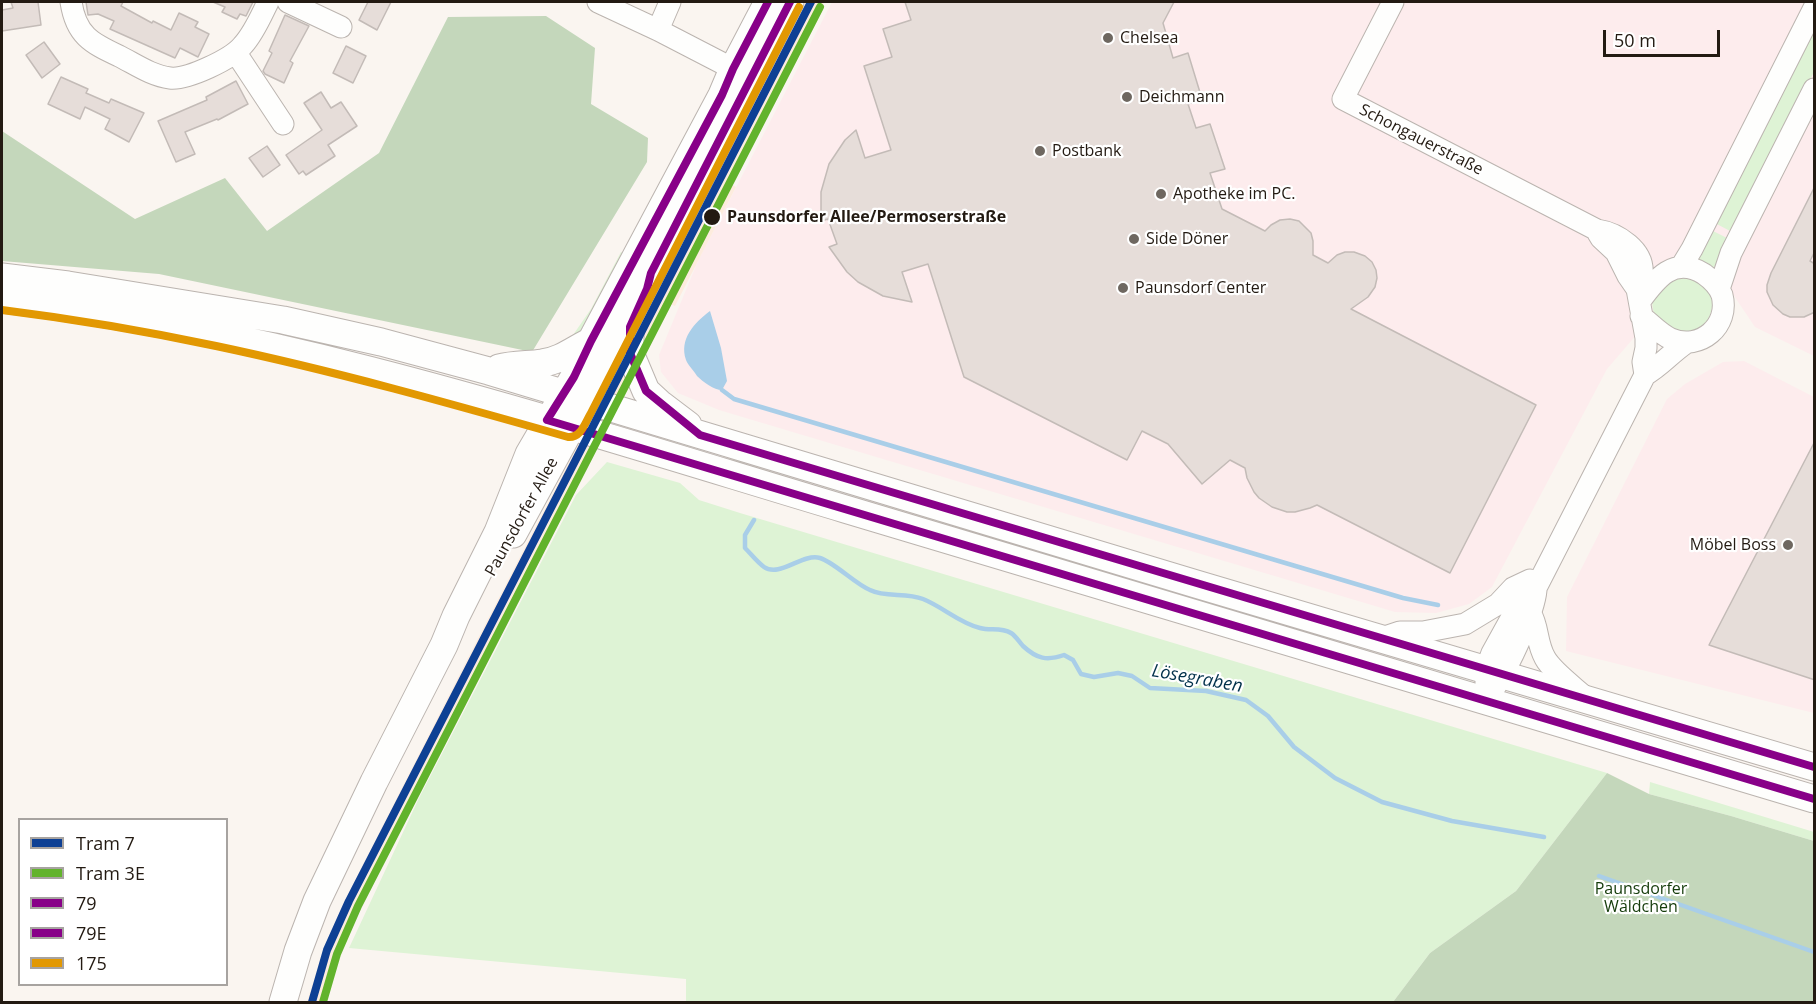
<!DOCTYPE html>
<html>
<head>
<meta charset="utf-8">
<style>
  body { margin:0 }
  #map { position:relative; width:1816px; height:1004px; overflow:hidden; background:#faf5f0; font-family:"Open Sans",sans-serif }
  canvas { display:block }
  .frame { position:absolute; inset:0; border:3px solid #231a12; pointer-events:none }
  .legend { position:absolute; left:18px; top:818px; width:210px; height:168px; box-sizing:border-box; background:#fff; border:2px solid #a7a3a0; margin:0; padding:8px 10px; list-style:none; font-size:18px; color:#231a12 }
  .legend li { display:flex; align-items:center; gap:12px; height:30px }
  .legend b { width:30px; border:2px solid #a7a3a0 }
  .scale { position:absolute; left:1603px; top:30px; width:117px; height:27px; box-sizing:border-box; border:3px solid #231a12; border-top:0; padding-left:8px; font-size:18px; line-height:21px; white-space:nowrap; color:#231a12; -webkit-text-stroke:4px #fff; paint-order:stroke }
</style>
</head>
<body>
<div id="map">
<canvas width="1816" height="1004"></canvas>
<div class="frame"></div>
<ul class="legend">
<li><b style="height:8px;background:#0e4094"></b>Tram 7</li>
<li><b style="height:8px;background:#62b32c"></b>Tram 3E</li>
<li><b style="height:8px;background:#808"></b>79</li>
<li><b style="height:8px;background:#808"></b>79E</li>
<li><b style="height:8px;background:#e29802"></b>175</li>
</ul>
<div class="scale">50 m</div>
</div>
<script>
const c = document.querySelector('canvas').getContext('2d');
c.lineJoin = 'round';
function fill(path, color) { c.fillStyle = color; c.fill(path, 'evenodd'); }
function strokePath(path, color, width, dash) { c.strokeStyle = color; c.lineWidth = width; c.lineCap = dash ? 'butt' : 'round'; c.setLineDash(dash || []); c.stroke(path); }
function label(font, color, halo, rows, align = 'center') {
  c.font = font + ' "Open Sans",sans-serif'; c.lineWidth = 4.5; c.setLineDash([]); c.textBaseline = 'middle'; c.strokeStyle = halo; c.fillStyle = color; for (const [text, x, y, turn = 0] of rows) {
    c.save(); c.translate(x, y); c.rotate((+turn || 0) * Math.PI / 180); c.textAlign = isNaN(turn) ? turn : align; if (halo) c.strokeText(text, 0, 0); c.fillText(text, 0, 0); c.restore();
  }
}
fill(new Path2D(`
  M832 2H1814V356L1755 327 1706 254 1607 369 1492 587 1469 604 1436 613 1395 612 719 410 678 393 661 372 659 355 698 261Z
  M1744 361 1814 397V713L1566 651 1567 597 1667 399 1685 384 1723 362Z`), '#fdeced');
fill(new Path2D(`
  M805 2H824L731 184 736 187 675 306 670 304 354 919 340 954 324 1002H307L323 951 343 904 475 644 641 323 648 308 643 305 710 174 716 177Z`), '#fdecde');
fill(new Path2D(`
  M1814 23V72L1732 232 1711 221Z
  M1707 228 1729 239 1711 273 1691 263Z
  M621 252 626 255 595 311 577 338 573 335 591 309Z
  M1689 274C1695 279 1707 286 1710 293 1712 296 1712 303 1712 307 1706 349 1645 332 1653 298 1655 293 1659 287 1662 281Z
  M607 462 680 483 699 500 740 513 1607 773 1516 891 1430 953 1393 1002H686V979L349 948 419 798 576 495Z
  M1650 782 1814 832V841L1731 816 1649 794Z`), '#def3d5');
fill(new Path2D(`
  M546 16 595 48 591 104 648 138 647 162 532 352 159 274 2 261V131L135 219 225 178 267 231 379 153 448 17Z
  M1607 773 1649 794 1731 816 1814 841V1002H1393L1430 953 1516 891Z`), '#c4d7bb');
fill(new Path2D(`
  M710 311 721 348 727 381 722 390C714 390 703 382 697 376 694 371 688 365 686 360 679 339 694 323 710 311Z`), '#a9cee8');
strokePath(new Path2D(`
  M722 390 734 399 1403 598 1438 605
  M754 520 745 535V548C751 554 757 562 764 567 780 578 802 553 820 558 834 562 855 584 870 590 886 598 906 592 923 599 943 607 959 623 980 628 990 631 1001 627 1011 633 1016 636 1019 642 1023 646 1037 659 1047 661 1064 655L1073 660 1081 674 1094 677 1118 673 1132 676 1150 688 1206 691 1246 700 1268 716 1294 747 1335 778 1382 802 1452 821 1544 837
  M1599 876 1814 952`), '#a9cee8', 4.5);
const building = new Path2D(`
  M11 2H38L41 25 2 31V10L13 8Z
  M86 2H123L121 6 152 23 153 21 171 30 179 13 198 22 195 27 209 34 198 57 180 48 175 58 110 29 114 21 98 14 88 15Z
  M213 2H253L246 16 240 14 237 19 222 12 225 7Z
  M368 2H391L377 30 359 20Z
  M905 2H1174L1163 23 1173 58 1188 53 1202 99 1188 104 1196 128 1210 124 1225 169 1210 173 1222 209 1265 231 1271 225 1280 220 1290 219 1299 221 1311 233 1313 241V255L1328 263 1337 255 1345 252H1354L1365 256 1372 262 1376 270 1377 278 1375 287 1368 297 1351 309 1536 405 1450 573 1317 505 1310 508 1295 512H1287L1272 507 1259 498 1254 492 1247 478 1245 468 1230 460 1202 484 1168 444 1142 431 1127 460 964 377 928 264 902 272 912 302 883 296 858 282 847 272 829 247 837 244 828 219 821 221V192L829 164 845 140 856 130 865 158 891 150 864 66 892 57 883 29 911 20Z
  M285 15 309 26 290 61 293 63 284 83 265 74 263 71 272 53 269 51Z
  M44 42 60 64 42 78 26 55Z
  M346 46 366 56 353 83 333 73Z
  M61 77 88 89 86 93 109 103 111 99 144 113 129 142 105 129 110 119 85 107 80 119 48 104Z
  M236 81 248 104 218 120 217 119 185 132 195 154 176 162 158 121 207 100 206 97Z
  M321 92 331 108 341 102 357 126 328 145 335 156 306 175 303 171 299 174 286 155 322 130 304 103Z
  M267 146 280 165 263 177 249 158Z
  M1815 186V251L1810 261 1815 264V312L1804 317H1790L1783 314 1773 305 1767 292V285L1771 273Z
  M1815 441V680L1709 645Z`);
fill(building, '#e6ddd9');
strokePath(building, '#c3bbb7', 1.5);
const minor = new Path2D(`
  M71 2C76 35 91 43 119 56 135 64 152 76 170 78 187 80 232 59 243 45 254 33 261 16 268 2
  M288 2 341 27
  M598 2 658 30 745 75
  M1393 2 1343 99 1597 230C1617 233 1645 250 1642 275 1642 279 1639 284 1637 289
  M658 30 670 2
  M236 53 283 124
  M1598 233 1601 238 1616 252 1628 276 1637 289 1646 338V348L1643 362 1645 375
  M1681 267 1692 249 1814 8
  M1719 289 1731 253 1814 89
  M1640 301C1656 279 1674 255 1704 274 1711 279 1719 287 1722 295 1730 326 1700 351 1671 339 1660 334 1650 323 1641 316
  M1530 612C1539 628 1536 642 1545 658 1552 671 1574 687 1586 698
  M1382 638 1400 632H1423L1465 624 1498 604 1513 588 1530 580
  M1495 687C1508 667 1534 614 1536 590
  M1486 701V669L1492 653 1524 595 1537 586 1645 375C1661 366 1671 353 1686 343`);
const major = new Path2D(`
  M2 277 68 285 283 320 381 342 489 371 1196 584 1814 767
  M2 299C290 333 568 426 845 509 1168 607 1491 703 1814 799
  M635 316 630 327V353L646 391 659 403 688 425
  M499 368C513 364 528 365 542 363 560 361 575 349 591 341
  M513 534 586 400 634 300 651 273 790 2
  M283 1002 298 951 317 901 374 782 444 645 456 616 498 532 529 454 574 377 591 341 722 95 733 69 768 2`);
strokePath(minor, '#bbb4af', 23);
strokePath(major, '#bbb4af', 29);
strokePath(minor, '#fefefd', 21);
strokePath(major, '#fefefd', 27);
strokePath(new Path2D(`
  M768 2 733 69 722 95 591 341 574 377 547 420 1814 799`), '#808', 8);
strokePath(new Path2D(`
  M790 2 651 273 647 289 630 327V353L646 391 700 435 1814 767`), '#808', 8);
strokePath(new Path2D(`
  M2 310C74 319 145 331 216 346 335 371 452 404 568 437 581 438 585 423 591 413L799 7`), '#e29802', 8);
strokePath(new Path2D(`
  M312 1002 327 950 349 901 811 2`), '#0e4094', 8);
strokePath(new Path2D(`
  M323 1002 337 954 358 906 820 7`), '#62b32c', 8);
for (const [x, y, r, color] of [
  [1108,38,6,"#6e6760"],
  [1127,97,6,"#6e6760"],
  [1040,151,6,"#6e6760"],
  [1161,194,6,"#6e6760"],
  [712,217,9,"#231a12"],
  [1134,239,6,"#6e6760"],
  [1123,288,6,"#6e6760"],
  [1788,545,6,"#6e6760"]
]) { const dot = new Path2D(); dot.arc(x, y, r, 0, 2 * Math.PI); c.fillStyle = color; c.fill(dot); strokePath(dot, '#fff', 2); }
label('16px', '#231a12', '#fff', [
  ["Chelsea",1120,38],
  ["Deichmann",1139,97],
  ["Postbank",1052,151],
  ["Apotheke im PC.",1173,194],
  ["Side Döner",1146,239],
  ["Paunsdorf Center",1135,288],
  ["Möbel Boss",1776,545,"right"]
], 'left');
label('16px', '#231a12', '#fff', [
  ["Schongauerstraße",1421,140,27],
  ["Paunsdorfer Allee",522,517,-61]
]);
label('bold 16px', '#231a12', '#fff', [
  ["Paunsdorfer Allee/Permoserstraße",727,217]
], 'left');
label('16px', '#143b0a', '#fff', [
  ["Paunsdorfer",1641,889],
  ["Wäldchen",1641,907]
]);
label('italic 18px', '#03324c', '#fff', [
  ["Lösegraben",1197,679,10]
]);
</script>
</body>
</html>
